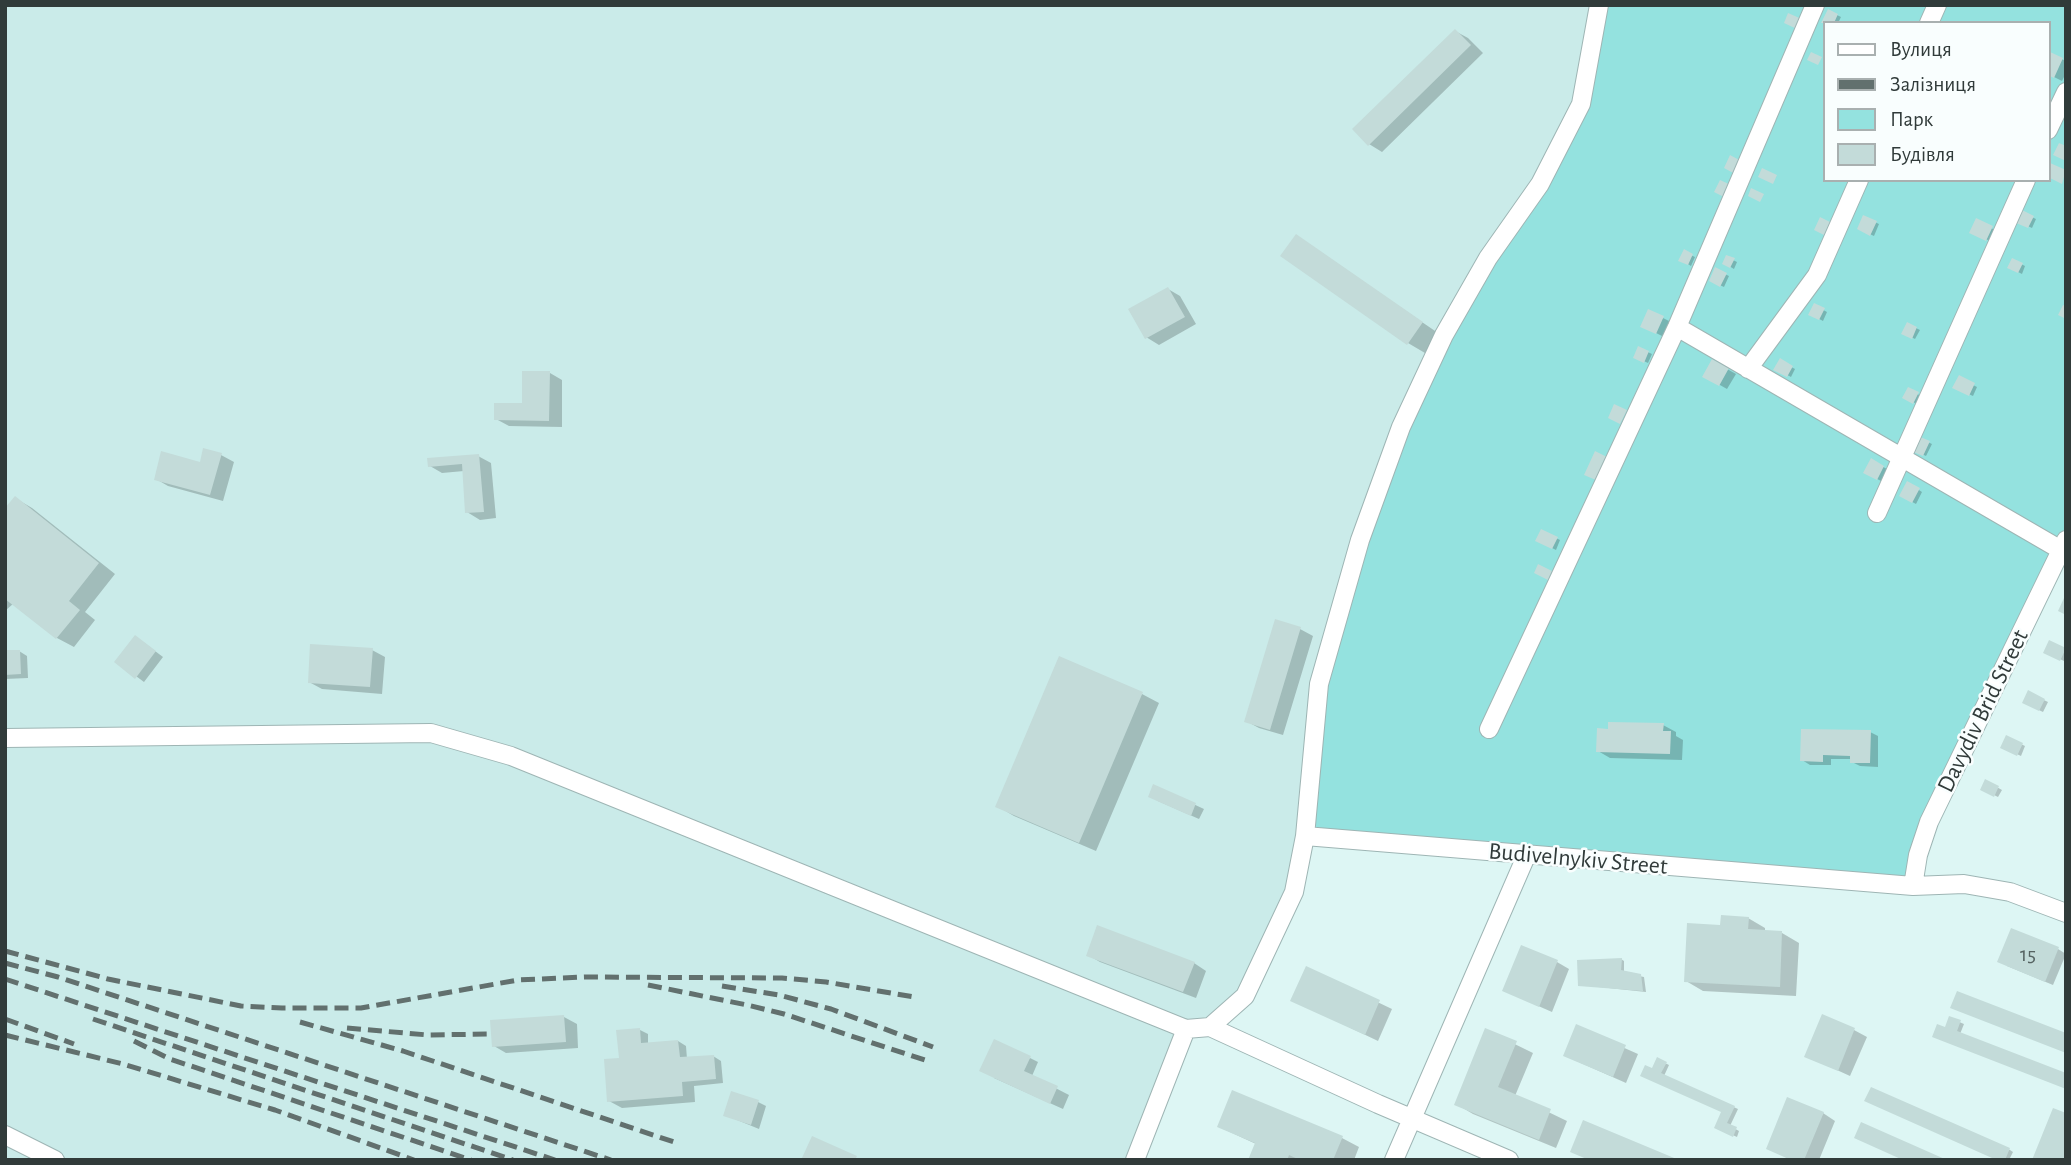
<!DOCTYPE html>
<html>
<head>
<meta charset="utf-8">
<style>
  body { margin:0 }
  #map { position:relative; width:2071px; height:1165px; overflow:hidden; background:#ddf6f4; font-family:"Alegreya Sans",sans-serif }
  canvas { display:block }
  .frame { position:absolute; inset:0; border:7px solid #313b3a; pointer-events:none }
  .legend { position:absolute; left:1823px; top:21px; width:228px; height:161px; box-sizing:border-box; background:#f9fefe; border:2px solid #a9b0b0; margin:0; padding:9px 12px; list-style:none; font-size:21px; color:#313b3a }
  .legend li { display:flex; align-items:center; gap:14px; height:35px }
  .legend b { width:35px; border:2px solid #a9b0b0 }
</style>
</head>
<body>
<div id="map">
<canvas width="2071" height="1165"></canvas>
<div class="frame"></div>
<ul class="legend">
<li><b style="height:9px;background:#fff"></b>Вулиця</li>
<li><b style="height:9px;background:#62706e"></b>Залізниця</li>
<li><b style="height:19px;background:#94e2df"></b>Парк</li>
<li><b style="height:19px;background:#c3dbd9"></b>Будівля</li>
</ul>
</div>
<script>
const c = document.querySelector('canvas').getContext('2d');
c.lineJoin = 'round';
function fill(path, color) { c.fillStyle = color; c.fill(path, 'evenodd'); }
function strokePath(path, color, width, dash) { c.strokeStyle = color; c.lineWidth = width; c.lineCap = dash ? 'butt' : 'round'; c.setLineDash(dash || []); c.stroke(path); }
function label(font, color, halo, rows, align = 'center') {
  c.font = font + ' "Alegreya Sans",sans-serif'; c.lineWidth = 5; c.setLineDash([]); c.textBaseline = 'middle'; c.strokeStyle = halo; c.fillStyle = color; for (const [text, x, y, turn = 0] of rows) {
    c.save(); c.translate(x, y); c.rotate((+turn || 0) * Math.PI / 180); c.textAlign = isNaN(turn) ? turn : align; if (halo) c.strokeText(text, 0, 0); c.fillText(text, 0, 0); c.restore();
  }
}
fill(new Path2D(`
  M5 5H1599L1581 104 1294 892 1245 996 1210 1027 1186 1030 1135 1160H5Z`), '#caebe9');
fill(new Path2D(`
  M1599 5H2066V540L1929 822 1913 886 1305 836 1319 684 1401 427 1581 104ZM1824 23H2048V180H1824Z`), '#94e2df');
fill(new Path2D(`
  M1829 11 1841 17 1838 23H1825Z
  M1455 31 1468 38 1483 53 1382 152 1369 144Z
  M2048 53 2066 61V73L2062 81 2048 74Z
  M2023 213 2036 219 2032 228 2019 222Z
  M1864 217 1879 224 1874 236 1859 229Z
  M1977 221 1995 230 1990 241 1972 233Z
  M1296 236 1438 333 1425 353 1408 343Z
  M1684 252 1695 257 1691 266 1681 260Z
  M1727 257 1737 262 1734 269 1724 263Z
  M2013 260 2025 266 2022 274 2010 268Z
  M1716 270 1729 276 1724 287 1711 281Z
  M1168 289 1180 296 1196 324 1159 345 1146 337Z
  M1814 305 1827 312 1823 321 1810 314Z
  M1663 318 1671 322 1664 337 1650 330Z
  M1908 324 1920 330 1915 339 1903 333Z
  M1639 348 1652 354 1648 363 1635 357Z
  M1713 361 1736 374 1727 389 1704 376Z
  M1780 361 1795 369 1791 377 1776 369Z
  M550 373 562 380V427L509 426 496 419 524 405Z
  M1959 378 1977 387 1973 396 1955 388Z
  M1908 389 1921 396 1917 404 1905 398Z
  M1919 438 1932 444 1926 456 1913 450Z
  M221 455 234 462 223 501 168 486 156 479Z
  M478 456 491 463 496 518 480 520 467 512 464 471 442 473 430 466Z
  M1872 461 1887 469 1881 481 1866 473Z
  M1908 483 1922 492 1916 504 1901 496Z
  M15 498 32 508 115 574 85 612 95 620 74 647 57 638 14 603 5 611V511Z
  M1542 531 1560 540 1556 550 1538 541Z
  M1300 629 1313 636 1283 735 1259 728 1246 721Z
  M143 642 163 657 144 682 117 662Z
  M2050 642 2066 650 2064 661 2045 652Z
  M372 650 385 657 382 694 322 689 309 682Z
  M19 651 27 656 28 678 5 679V652Z
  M2029 693 2048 702 2043 712 2024 703Z
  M1142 694 1159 703 1096 851 1014 816 997 806Z
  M1663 725 1676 732V736L1683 740 1682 760 1610 758 1598 751Z
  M1870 732 1878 736V767L1860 766 1852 762V759H1831V765H1810L1802 760Z
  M2006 737 2025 746 2021 756 2002 747Z
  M1986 781 2002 790 1998 797 1982 789Z
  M1154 786 1204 809 1199 819 1158 801Z
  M1748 918 1765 928V932L1782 933 1799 943 1796 996 1703 991 1686 981 1722 927Z
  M2058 949 2066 954 2053 985 2007 966Z
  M1088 955 1194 963 1206 971 1196 998 1100 962Z
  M1621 959 1624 961V973L1644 977 1646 992 1580 985Z
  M1557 962 1569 969 1552 1012 1504 991Z
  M1306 968 1392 1009 1378 1041 1292 1000Z
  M564 1017 577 1024 578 1048 506 1053 494 1046Z
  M1950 1018 1964 1024 1960 1034 1946 1029Z
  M1577 1027 1638 1054 1626 1083 1565 1056Z
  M640 1030 648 1034V1044L678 1041 686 1046 687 1059 713 1056 721 1061 723 1083 694 1086 695 1102 622 1108 609 1101 620 1060Z
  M1486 1030 1533 1053 1515 1096 1567 1121 1556 1148 1473 1114 1456 1104Z
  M1854 1030 1867 1037 1850 1076 1806 1056Z
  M1030 1058 1038 1062 1032 1076 1069 1095 1063 1109 994 1078Z
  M1657 1059 1669 1065 1664 1076 1738 1109 1730 1126 1739 1131 1737 1137 1717 1128 1724 1112 1653 1070Z
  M1872 1089 2010 1150 2013 1152 2009 1160H1993L1994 1158Z
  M758 1102 766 1106 759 1129 725 1115Z
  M1823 1113 1835 1121 1819 1160H1791L1768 1148Z
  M1219 1127 1342 1138 1359 1147 1354 1160H1250L1256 1144Z`), '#0003');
fill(new Path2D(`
  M1828 9 1838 14 1834 23H1821Z
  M1788 13 1804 20 1799 30 1784 23Z
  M1455 29 1471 45 1368 146 1352 129Z
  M2048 51 2063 58 2054 78 2048 75Z
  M1811 52 1822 57 1818 65 1807 60Z
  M2059 143 2066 146V161L2053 155Z
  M1730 155 1743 162 1737 175 1724 168Z
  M2050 163 2066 170 2062 184 2048 177Z
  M1762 168 1777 175 1773 184 1758 177Z
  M1720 180 1731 185 1726 198 1714 192Z
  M1751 188 1764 194 1760 202 1748 196Z
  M2022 210 2034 216 2028 228 2016 223Z
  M1863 215 1877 221 1870 236 1857 229Z
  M1820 217 1830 222 1824 235 1814 230Z
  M1976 218 1993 226 1986 241 1969 233Z
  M1296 234 1423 322 1407 345 1280 256Z
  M1684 249 1693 254 1688 265 1678 261Z
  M1726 255 1735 258 1730 268 1722 264Z
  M2012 258 2023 263 2018 273 2007 268Z
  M1715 267 1727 273 1720 287 1709 281Z
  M1168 287 1185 317 1145 339 1128 309Z
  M1814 303 1825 308 1819 320 1808 315Z
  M2063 305 2066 306V319L2058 315Z
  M1648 309 1664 316 1656 334 1640 327Z
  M1907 322 1917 327 1912 339 1901 334Z
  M1638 346 1649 351 1644 363 1633 358Z
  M1780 358 1793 366 1787 377 1773 370Z
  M1712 359 1729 368 1719 386 1702 377Z
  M522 371H550L549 421 494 420V403H522Z
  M1959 375 1975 383 1969 396 1952 388Z
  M1908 387 1919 392 1913 404 1902 398Z
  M1614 404 1627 410 1620 424 1608 418Z
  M1918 436 1930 441 1923 456 1911 451Z
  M203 448 222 453 210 495 154 480 161 451 200 462Z
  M1595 451 1607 457 1596 480 1584 475Z
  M479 454 484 512 465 513 462 464 428 467 427 458Z
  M1871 458 1884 466 1877 480 1863 473Z
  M1907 481 1920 488 1912 503 1899 496Z
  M15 496 99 563 69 601 80 610 56 639 5 599V508Z
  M1541 529 1558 537 1552 549 1535 541Z
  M1538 564 1552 571 1548 580 1534 573Z
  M2064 598 2066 599V615L2058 611Z
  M1275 619 1301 627 1270 730 1244 722Z
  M135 635 156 651 135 679 114 662Z
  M2049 640 2066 648 2060 661 2043 653Z
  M310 644 373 648 370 687 308 683Z
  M5 650H20L21 674 5 675Z
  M1059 656 1143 692 1079 843 995 807Z
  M2028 690 2045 699 2039 711 2022 703Z
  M1608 722 1664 723 1663 731H1671L1670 754 1596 752 1597 728 1608 729Z
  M1801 729 1871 730 1870 763H1850V756L1823 755V762L1800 761Z
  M2006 735 2023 743 2017 756 2000 748Z
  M1985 779 1999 786 1994 797 1980 790Z
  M1153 784 1196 803 1191 816 1148 797Z
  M1721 915 1749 917 1748 929 1782 931 1780 987 1684 982 1687 923 1720 925Z
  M1097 925 1195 962 1183 992 1086 956Z
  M2011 928 2059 947 2045 982 1997 962Z
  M1521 945 1558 960 1539 1007 1502 991Z
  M1622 958 1621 970 1641 974 1643 991 1578 986 1577 960Z
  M1306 966 1380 1000 1365 1035 1290 1001Z
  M1957 991 2066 1033V1053L1950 1008Z
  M1822 1014 1855 1028 1838 1071 1804 1057Z
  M564 1015 566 1042 492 1047 490 1020Z
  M1949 1016 1961 1020 1957 1031 2066 1073V1089L1932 1037 1937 1024 1945 1027Z
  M1576 1024 1626 1045 1613 1077 1563 1056Z
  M640 1028 641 1043 678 1040 680 1057 714 1055 716 1079 682 1082 683 1096 607 1102 604 1059 619 1058 616 1030Z
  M1485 1028 1517 1041 1498 1087 1551 1109 1539 1140 1454 1105Z
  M994 1039 1031 1056 1024 1071 1058 1086 1050 1104 979 1071Z
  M1657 1057 1667 1062 1661 1073 1735 1106 1727 1123 1737 1127 1733 1137 1714 1128 1721 1112 1640 1076 1645 1065 1652 1068Z
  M1871 1087 2010 1148 2005 1160H1992V1158L1864 1101Z
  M1232 1090 1343 1136 1333 1160H1300L1289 1155 1287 1160H1248L1255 1143 1217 1127Z
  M731 1091 759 1100 751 1125 723 1116Z
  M1787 1097 1824 1112 1804 1160H1791L1766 1149Z
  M2053 1108 2066 1113V1160H2032Z
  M1583 1120 1679 1160H1589L1570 1152Z
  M1861 1122 1947 1160H1903L1854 1138Z
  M812 1136 857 1156 855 1160H801Z`), '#c3dbd9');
const minor = new Path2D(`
  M1929 23 1937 5
  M2048 130 2066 92
  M1677 327 2061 550
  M1748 369 1817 275 1859 180
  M1877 513 2026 180
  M1489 729 1677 327 1815 5
  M5 738 431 733 511 756 1186 1029 1210 1027 1378 1104 1509 1160
  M1305 836 1319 684 1360 540 1401 427 1444 335 1488 258 1540 184 1581 104 1599 5
  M1913 886 1918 855 1929 822 2066 540
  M1210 1027 1245 996 1294 892 1305 836 1913 886 1964 884 2010 892 2066 913
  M5 1135 55 1160
  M1135 1160 1186 1029
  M1394 1160 1527 854`);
strokePath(minor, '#9eb5b4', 20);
strokePath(minor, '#fff', 18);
strokePath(new Path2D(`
  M5 951 108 979 241 1006 282 1008H361L518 980 584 977 782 978 826 982 914 997
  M5 963 58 977 611 1160
  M5 979 555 1160
  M648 985 747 1005 784 1014 931 1062
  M722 986 779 995 831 1009 933 1047
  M5 1019 74 1044
  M93 1019 513 1160
  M300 1022 403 1051 677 1143
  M347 1028 428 1035 491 1034
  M5 1035 123 1064 275 1110 414 1160
  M134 1041 170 1059 471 1160`), '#62706e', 5, [14, 7]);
label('21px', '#566362', null, [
  ["15",2028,955]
]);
label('24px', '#313b3a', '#f9fefe', [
  ["Davydiv Brid Street",1983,711,-64],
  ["Budivelnykiv Street",1578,859,5]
]);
</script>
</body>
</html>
